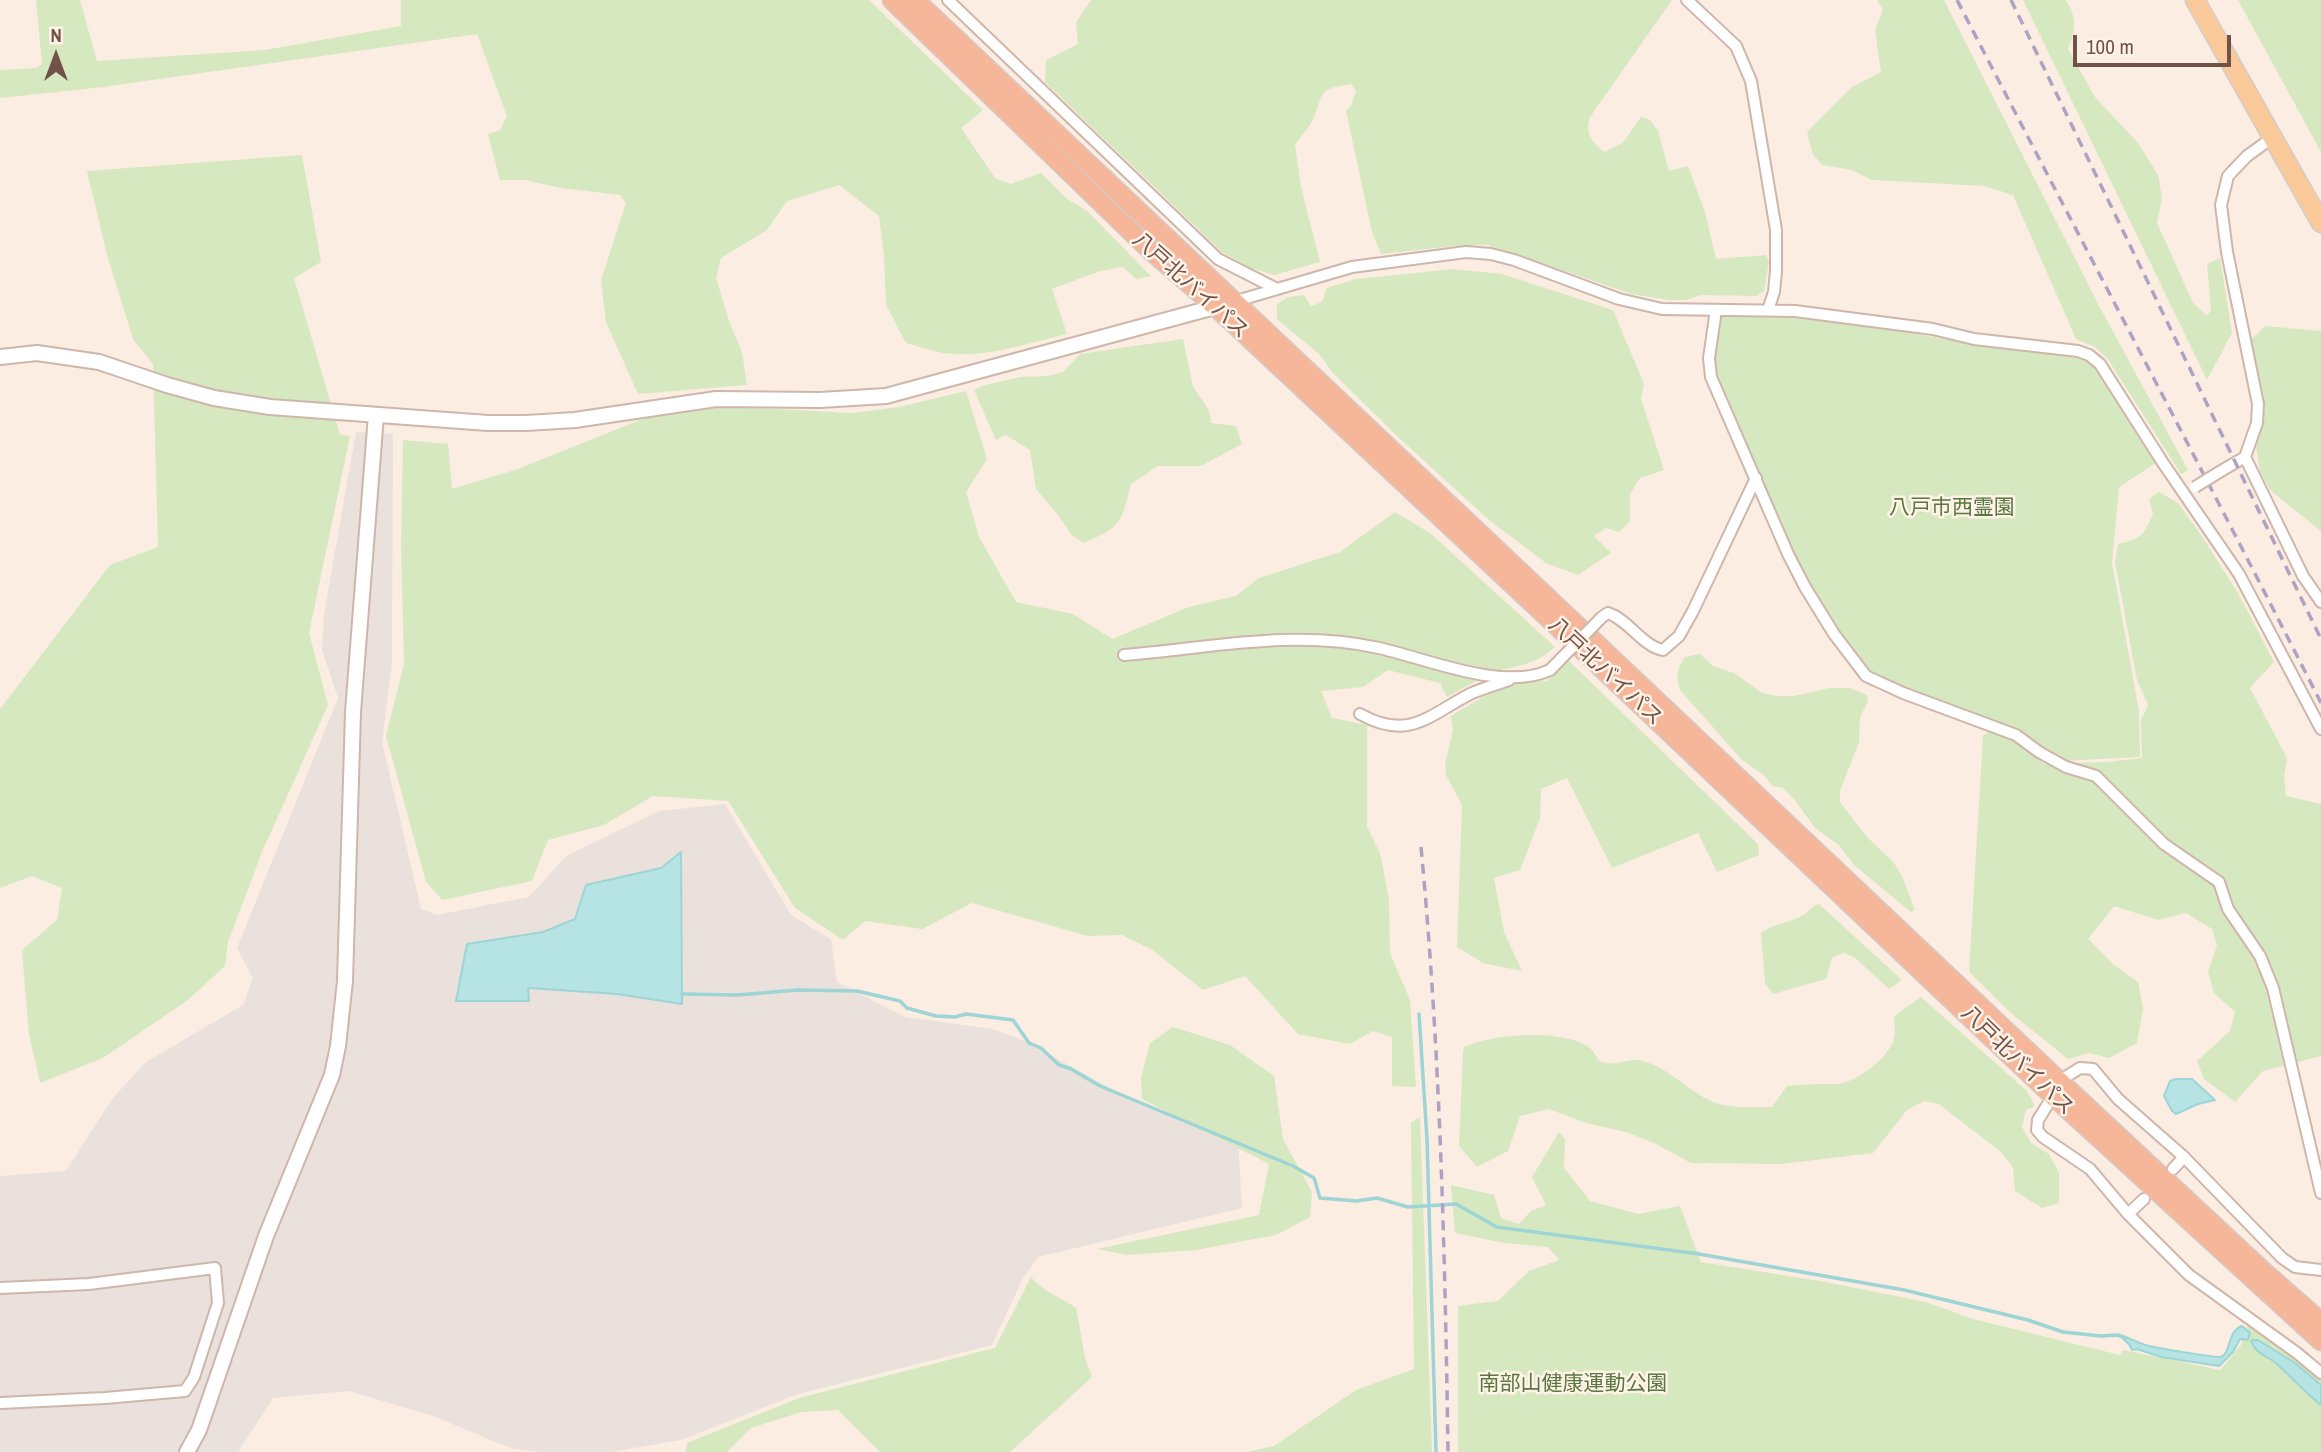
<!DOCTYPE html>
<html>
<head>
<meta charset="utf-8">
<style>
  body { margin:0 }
  #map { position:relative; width:2321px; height:1452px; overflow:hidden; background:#fbede1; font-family:"Archivo Narrow",sans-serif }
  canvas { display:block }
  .north { position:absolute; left:21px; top:21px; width:70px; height:70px; -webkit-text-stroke:5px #fff2e6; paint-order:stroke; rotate:0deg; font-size:19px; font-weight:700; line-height:28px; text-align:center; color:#715249 }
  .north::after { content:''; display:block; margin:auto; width:24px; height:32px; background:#715249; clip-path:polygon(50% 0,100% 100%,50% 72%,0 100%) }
  .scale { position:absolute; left:2073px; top:35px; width:158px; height:32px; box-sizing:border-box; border:4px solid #715249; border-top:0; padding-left:9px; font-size:21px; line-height:24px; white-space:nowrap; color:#715249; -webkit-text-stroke:5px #fff2e6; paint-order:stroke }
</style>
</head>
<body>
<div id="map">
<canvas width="2321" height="1452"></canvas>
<div class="north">N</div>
<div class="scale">100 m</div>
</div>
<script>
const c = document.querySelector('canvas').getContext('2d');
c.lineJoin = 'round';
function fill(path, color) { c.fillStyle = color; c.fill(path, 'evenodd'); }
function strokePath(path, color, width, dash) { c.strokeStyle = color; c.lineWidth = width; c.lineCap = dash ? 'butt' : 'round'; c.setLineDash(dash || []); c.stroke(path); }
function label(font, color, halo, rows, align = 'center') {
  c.font = font + ' "Archivo Narrow","Noto Sans JP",sans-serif'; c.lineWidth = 5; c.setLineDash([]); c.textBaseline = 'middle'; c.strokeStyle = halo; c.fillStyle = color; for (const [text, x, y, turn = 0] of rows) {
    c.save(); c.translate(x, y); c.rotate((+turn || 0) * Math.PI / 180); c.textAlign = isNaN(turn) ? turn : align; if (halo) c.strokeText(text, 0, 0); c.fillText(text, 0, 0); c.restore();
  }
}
fill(new Path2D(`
  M356 432 393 434 392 662 382 742 421 909 437 915 529 897 566 856 659 811 725 804 791 915 831 939 837 982 905 1017 993 1029 1028 1042 1118 1093 1238 1142 1242 1208 1038 1257 1023 1278 992 1345 798 1394 681 1440 611 1452H541L513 1449 433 1416 349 1391 273 1398 238 1452H0V1176L66 1171 112 1099 146 1062 243 1005 253 978 237 948 338 698 322 650 324 614Z`), '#eae1dc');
fill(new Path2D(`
  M36 0H80L97 61 265 50 401 26V0H869L983 110 961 128 995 178 1011 184 1041 173 1067 199 1087 211 1151 276 1136 279 1123 267 1100 271 1052 289 1067 334C1028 343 984 359 943 353 931 351 918 346 906 343L886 305 884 256 879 216 839 185 787 201 767 230 721 258 716 278 729 321 742 352 747 385 638 394 606 322 601 280 626 203 620 195 561 188 525 180H500L488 134 500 130 507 116 477 34 103 87 0 98V70L36 68 42 64Z
  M1091 0H1672L1590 117C1585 134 1591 141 1604 152L1623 143 1641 117 1650 120 1658 131 1669 171 1688 166 1705 212 1716 259 1766 255 1769 261 1764 291 1757 296 1700 295 1686 300H1669L1632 294 1488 245 1453 246 1381 254 1372 232 1346 111 1351 106 1356 91 1351 84C1319 90 1325 88 1314 117 1310 127 1301 136 1295 145L1301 187 1320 262 1274 275 1251 268 1222 252 1045 82 1046 60 1078 44 1076 22Z
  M1877 0H1944L2097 302 2188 470 2181 474 2107 358 2095 347 2076 339 2013 195 1984 186 1872 180 1852 170 1823 165 1813 155 1807 132 1852 87 1881 72 1875 30 1883 10Z
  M2023 0H2066C2077 18 2076 30 2068 49L2095 97 2138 143 2158 175 2162 198 2157 223 2193 303 2207 316 2211 310 2207 264 2220 258 2232 333 2207 380Z
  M2238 0H2321V152Z
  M302 155 321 262 294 278 340 435 350 436 309 633 328 705 262 852 228 942 225 966 188 1000 103 1058 40 1083 29 1034 22 950 57 920 62 888 32 876 0 888V709L110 565 158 547 153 364 133 339 107 255 87 171Z
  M1454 269 1502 274 1613 310 1644 384 1641 399 1664 470 1640 478 1630 494V521L1619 532 1606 528 1594 536 1611 553 1578 575 1546 563 1489 520 1395 434 1332 372 1320 355 1277 319V304L1288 297 1304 295 1311 306 1322 302 1327 288 1356 279Z
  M1719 315 1795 317 1857 324 1998 348 2082 358 2093 364 2099 371 2156 463 2119 487 2112 563 2139 711 2140 757 2061 761 1870 676 1837 633 1789 550 1756 468 1713 372 1711 364Z
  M2265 326 2321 331V531L2270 490 2260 471 2256 447 2264 424V410L2251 340Z
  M1183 339 1193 387 1209 410 1211 423 1236 426 1242 444 1201 466H1158L1131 484C1121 523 1122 527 1083 543L1071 534 1058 515 1036 489 1030 450 1006 435 996 440 974 390 985 385 1020 377 1048 376 1063 372 1080 354Z
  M966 391 987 459 966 492 979 537 1016 602 1073 614 1112 639 1189 607 1236 596 1259 578 1340 552 1395 512 1430 533 1555 647C1531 668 1519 663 1493 673 1477 680 1462 689 1447 697L1440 683 1388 670 1363 687 1321 691 1332 718 1367 725V827L1380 853 1389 900 1390 953 1410 1000 1416 1087 1392 1086V1037L1373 1031 1350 1044 1298 1034 1245 976 1203 990 1151 949 1122 935 1088 936 972 903 922 929 865 921 843 940 795 908 728 801 653 796 604 825 548 840 532 881 442 900 426 882 386 736 404 664 401 548 403 440 448 444 452 489 518 469 650 416 718 406 852 413 899 407Z
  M2159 492 2178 503 2201 535 2238 593 2274 662 2250 688 2287 758 2284 776 2286 796 2321 804V1056L2263 1071 2235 1102 2204 1079 2197 1061 2230 1031 2235 1012 2214 993 2208 971 2217 946 2212 929 2186 913 2158 920 2114 906 2088 939 2114 965 2138 982 2143 1009 2137 1043 2109 1058 2089 1053 2068 1059 2012 1014 1969 972 1983 736 1992 730 2017 742 2045 764 2107 762 2142 758 2141 720 2148 705 2137 680 2115 562 2118 544C2142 539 2143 536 2153 514L2149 499Z
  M1700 654 1713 666 1734 673 1762 693 1777 696H1794L1829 688H1850L1867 695 1868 701 1860 717 1859 742 1840 791V802L1867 837 1894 863 1902 876 1915 910 1911 912 1854 865 1840 846 1815 828 1794 799 1783 788 1772 786 1765 776 1742 760 1680 690C1675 676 1677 670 1685 657Z
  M1568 660 1758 844 1759 855 1717 872 1698 833 1612 868 1567 778 1541 789 1540 818 1520 870 1494 878 1504 932 1522 971 1483 963 1457 947 1462 805 1446 775 1445 764 1453 730 1451 716 1484 696 1514 682 1546 681Z
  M1819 904 1902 980 1889 989 1854 957 1843 953 1832 958 1826 979 1773 994 1765 983 1761 933C1774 923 1791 923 1805 914 1810 910 1811 906 1819 904Z
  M1921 997 2027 1091 2035 1106 2026 1110 2022 1127 2031 1143 2049 1154 2059 1173V1203L2042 1208 2015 1191 2013 1168 2002 1153 1939 1104 1924 1101 1907 1110 1873 1153 1781 1164 1691 1163 1654 1143 1626 1132 1586 1123 1549 1109 1520 1116 1508 1151 1477 1167 1459 1146 1463 1053 1464 1047C1492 1034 1564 1028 1590 1048 1594 1051 1596 1058 1600 1061 1612 1068 1631 1057 1643 1061 1670 1069 1688 1091 1713 1102 1730 1109 1754 1107 1772 1107L1787 1086C1804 1084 1820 1084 1837 1084 1856 1083 1890 1057 1894 1038 1896 1031 1894 1023 1894 1016Z
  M1173 1027 1230 1045 1274 1076 1283 1139 1312 1192 1310 1217 1276 1235 1196 1250 1127 1255 1097 1249 1259 1215 1269 1164 1142 1099 1141 1078 1150 1043Z
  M1420 1117 1432 1452H1246L1274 1446 1356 1390 1414 1369 1411 1123Z
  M1559 1132 1565 1139 1564 1168 1590 1201 1638 1214 1680 1206 1701 1262 1826 1282 1926 1302 1973 1319 2120 1355 2123 1350 2220 1370 2241 1345 2250 1318 2321 1373V1452H1458V1306L1498 1301 1529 1271 1559 1260 1548 1247 1505 1243 1455 1233 1451 1185 1494 1195 1501 1218 1519 1224 1531 1211 1546 1205 1532 1177Z
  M1031 1277C1041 1290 1062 1298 1076 1308L1085 1358 1092 1377 1010 1452H880L838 1410 801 1412 751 1428 727 1452H685L687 1443 799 1398 995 1348Z`), '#d6e8c0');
const water = new Path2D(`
  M681 852 682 1004 617 994 528 988 529 1001H456L467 944 543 932 575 919 586 885 661 868Z
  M2176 1079H2192L2215 1100 2198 1104 2176 1114 2172 1111 2164 1096 2170 1081Z
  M2242 1326 2250 1333 2248 1340 2240 1339 2233 1352 2219 1366 2161 1357 2137 1349 2132 1350 2129 1344 2122 1338 2123 1336C2131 1339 2141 1344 2149 1346 2157 1348 2217 1358 2221 1357 2232 1352 2226 1332 2242 1326Z
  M2253 1340H2258L2295 1363 2321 1385V1405C2305 1392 2291 1377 2276 1363 2267 1356 2255 1353 2251 1341Z`);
fill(water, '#b6e4e4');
strokePath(water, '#9dd4d5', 2);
strokePath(new Path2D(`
  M682 994 737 995 798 990 857 991 900 1001 907 1008 936 1016 955 1017 966 1014 1013 1020 1029 1043 1041 1048 1059 1065 1071 1069 1100 1086 1293 1166 1314 1178 1320 1198 1357 1201 1377 1198 1408 1207 1456 1204 1497 1227 1699 1254 1904 1290 2028 1320 2063 1332 2101 1336 2118 1335 2126 1338
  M1419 1014 1427 1139 1436 1452`), '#9dd4d5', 3.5);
const minor = new Path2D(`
  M948 0 1218 259 1275 288
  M1687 0 1736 46 1751 81 1776 230V271L1774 292 1768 310
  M2272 138 2247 156 2228 176 2221 205 2227 252 2258 404 2257 423 2245 457 2303 576 2321 602
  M1233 302 1352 267 1466 252 1491 254 1514 260 1619 299 1662 309 1795 311 1933 329 1974 339 2078 351 2089 355 2100 364 2163 463 2239 574 2321 729
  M1716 310 1709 358 1711 377 1788 554 1805 587 1834 634 1866 676 1903 693 2016 735 2039 752 2066 767 2096 776 2164 844 2219 882 2228 909 2260 956 2273 988 2321 1193
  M2221 471 2245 457
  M1602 617 1608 613C1629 620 1642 646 1663 650L1679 636 1693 611 1756 478
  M1124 655C1210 648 1293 629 1379 648 1428 659 1503 692 1550 670
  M1360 714C1410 742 1430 714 1472 693 1484 688 1497 684 1509 680
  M2059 1081 2080 1068 2093 1069 2118 1099 2184 1157 2282 1258 2295 1267 2321 1270
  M2053 1096 2038 1120 2037 1130 2043 1137 2090 1169 2128 1214 2189 1275 2297 1353 2321 1373
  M2173 1169 2184 1157
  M2128 1214 2144 1199
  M0 1288 89 1284 215 1268 218 1303 194 1377 185 1391 105 1398 0 1403`);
const tertiary = new Path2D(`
  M0 357 37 353 99 362 167 385 214 398 270 407 488 423H526L575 420 716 399 820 400 886 396 1222 305
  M187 1452 199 1430 266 1236 332 1075 338 1046 345 981 353 712 376 415`);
const primary = new Path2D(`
  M2195 0 2321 223`);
const trunk = new Path2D(`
  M892 0 1149 249 1216 307 1589 656 2053 1096 2321 1341
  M915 0 2059 1081 2264 1272 2321 1322`);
strokePath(minor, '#ceb6ab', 14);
strokePath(tertiary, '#ceb6ab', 18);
strokePath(primary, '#d4cbc8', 21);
strokePath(trunk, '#d4cbc8', 21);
strokePath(minor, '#fff', 10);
strokePath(tertiary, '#fff', 14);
strokePath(primary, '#f9c99a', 18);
strokePath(trunk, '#f6b69a', 18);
strokePath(new Path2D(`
  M1957 0C2078 235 2202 468 2321 703
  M2011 0 2321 639
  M1421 847C1440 1048 1445 1250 1448 1452`), '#afa1c4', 3.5, [10, 7]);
const minorBridge = new Path2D(`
  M2195 487 2221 471
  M1550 670 1602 617`);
strokePath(minorBridge, '#ceb6ab', 14, []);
strokePath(minorBridge, '#fff', 10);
label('21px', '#715249', '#fff2e6', [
  ["八戸北バイパス",1190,286,42],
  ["八戸北バイパス",1605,672,43],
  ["八戸北バイパス",2017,1061,44]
]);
label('21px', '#597842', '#fff2e6', [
  ["八戸市西霊園",1952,508],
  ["南部山健康運動公園",1573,1384]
]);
</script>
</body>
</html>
